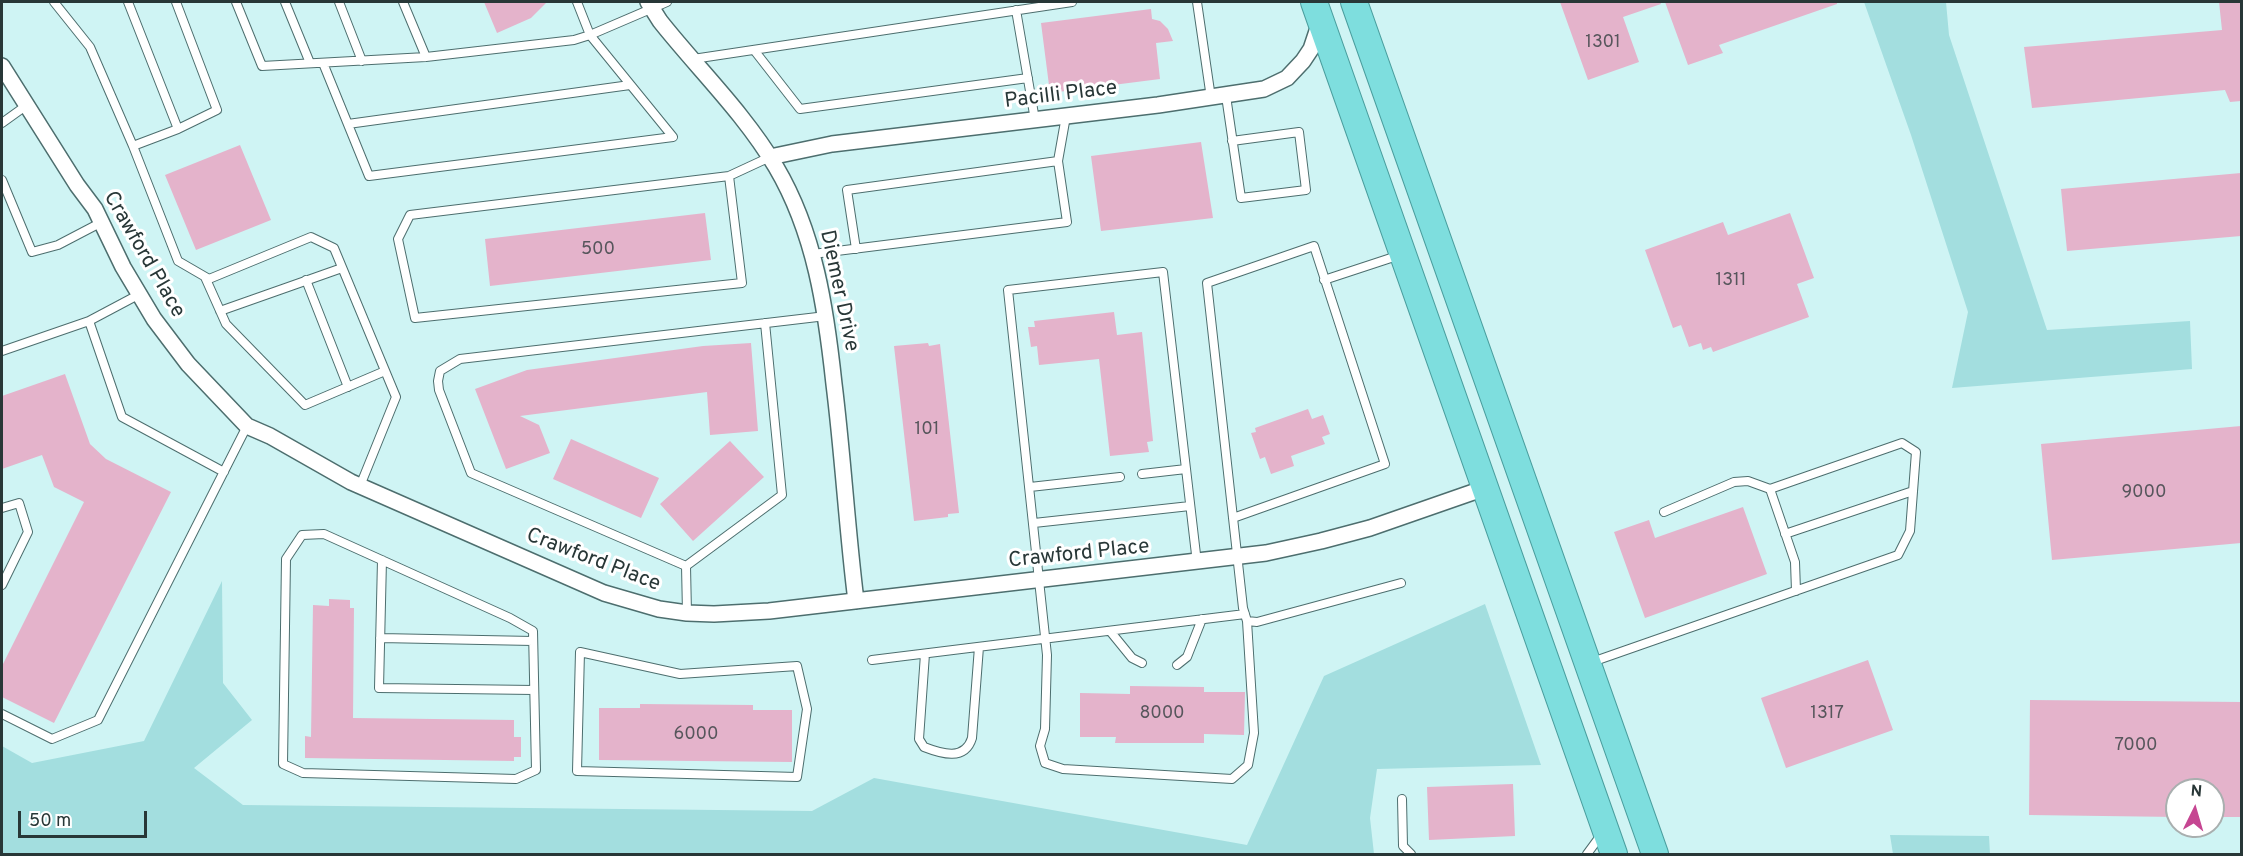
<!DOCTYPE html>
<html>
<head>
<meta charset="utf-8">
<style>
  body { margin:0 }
  #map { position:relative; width:2243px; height:856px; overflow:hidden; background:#cff4f4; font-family:Overpass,sans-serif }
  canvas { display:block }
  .frame { position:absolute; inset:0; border:3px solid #283737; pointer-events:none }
  .north { position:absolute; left:2165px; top:778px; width:60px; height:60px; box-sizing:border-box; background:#fff; border:2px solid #a9afaf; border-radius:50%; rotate:5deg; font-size:16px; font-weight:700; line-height:24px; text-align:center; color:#283737 }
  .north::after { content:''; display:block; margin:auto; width:21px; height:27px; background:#c64692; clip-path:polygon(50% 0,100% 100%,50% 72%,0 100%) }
  .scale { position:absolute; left:18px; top:811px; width:129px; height:27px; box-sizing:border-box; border:3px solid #283737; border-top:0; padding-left:8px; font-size:18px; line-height:21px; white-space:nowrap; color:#283737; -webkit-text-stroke:4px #fff; paint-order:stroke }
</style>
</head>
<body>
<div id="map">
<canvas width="2243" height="856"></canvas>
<div class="frame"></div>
<div class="north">N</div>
<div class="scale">50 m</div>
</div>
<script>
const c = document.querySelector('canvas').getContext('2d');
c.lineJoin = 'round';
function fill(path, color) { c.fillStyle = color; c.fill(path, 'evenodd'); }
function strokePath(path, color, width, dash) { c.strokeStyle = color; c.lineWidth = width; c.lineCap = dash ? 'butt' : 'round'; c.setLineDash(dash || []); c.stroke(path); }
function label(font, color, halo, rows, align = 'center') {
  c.font = font + ' Overpass,sans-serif'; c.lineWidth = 6; c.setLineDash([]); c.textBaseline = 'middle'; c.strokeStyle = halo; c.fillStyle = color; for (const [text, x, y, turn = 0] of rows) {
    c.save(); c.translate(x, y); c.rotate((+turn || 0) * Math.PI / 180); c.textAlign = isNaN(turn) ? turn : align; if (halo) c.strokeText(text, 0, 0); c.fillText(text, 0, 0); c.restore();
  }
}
fill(new Path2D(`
  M1864 2H1946L1949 35 2047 330 2190 321 2192 369 1952 388 1968 312 1911 135Z
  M222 581 223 683 252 720 194 768 243 805 812 811 874 778 1247 845 1324 676 1485 604 1541 765 1377 769 1370 818 1374 854H2V746L32 763 144 741Z
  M1890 835 1989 836 1990 854H1893Z`), '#a3dedf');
fill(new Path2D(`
  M484 2H547L531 18 497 33Z
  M1560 2H1660L1661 4 1623 17 1639 62 1588 80Z
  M1665 2H1837V4L1719 45 1723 53 1688 65Z
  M2219 2H2241V101L2230 102 2225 90 2032 108 2024 47 2222 30Z
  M1151 9 1152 19 1160 21 1168 29 1173 41 1156 43 1160 79 1050 93 1041 23Z
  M1201 142 1213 218 1101 231 1091 156Z
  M240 145 271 220 196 250 165 175Z
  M2241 173V236L2067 251 2061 189Z
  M705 213 711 260 490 286 485 239Z
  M1790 213 1814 278 1797 284 1809 317 1713 352 1711 347 1703 350 1701 343 1689 347 1681 325 1673 328 1645 250 1723 222 1728 235Z
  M1114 312 1117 335 1142 332 1153 441 1147 442 1149 452 1110 456 1099 359 1039 365 1037 346 1031 347 1028 327H1035L1034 321Z
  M751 343 758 431 710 435 707 392 520 416 539 425 550 453 506 469 475 389 527 370 703 346Z
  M928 343 929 346 940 344 959 513 948 514V517L914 521 894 346Z
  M65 374 90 444 106 459 171 492 54 723 2 697V666L84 502 54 487 42 455 2 469V396Z
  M1308 409 1312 419 1323 415 1330 434 1322 437 1325 444 1291 456 1294 466 1271 474 1265 457 1260 459 1251 433 1256 432 1255 428Z
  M2241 426V543L2052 560 2041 444Z
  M571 439 659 478 641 518 553 479Z
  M730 441 764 477 693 541 660 504Z
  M1743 507 1767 574 1645 618 1614 532 1649 520 1655 538Z
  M329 599 350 600V608H354L353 718 514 720V737H521V757H514V761L305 758V736L311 737 313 605 329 606Z
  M1868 660 1893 730 1786 768 1761 698Z
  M1130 686 1204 687V692H1245L1244 735 1204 734V743H1115L1116 737H1080V693L1130 694Z
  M2030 700 2241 702V817H2213V790H2177V817L2029 815Z
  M640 704 753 705V710H792V762L599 760V708H640Z
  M1513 784 1515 836 1429 840 1427 787Z`), '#e4b3cb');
const service = new Path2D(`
  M54 2 90 47 133 146 178 129 217 110 176 2
  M128 2 178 129
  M236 2 262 66 426 57 574 40 590 35 577 2
  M285 2 310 63
  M339 2 362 61
  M403 2 426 57
  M1197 2 1211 98
  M1016 10 1035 120
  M754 50 800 109 1028 78
  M693 59 1072 2
  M323 63 369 176 673 137 590 35 667 2
  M1226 96 1241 198 1306 190 1299 132 1232 141
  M2 123 27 105
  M348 124 630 85
  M133 146 178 261 209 279 311 237 334 248 396 397 360 486
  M729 176 742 283 415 318 398 239 410 215 729 176 770 157
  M2 180 32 252 58 245 102 222
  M856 249 847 190 1058 161
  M813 254 1067 222 1058 161 1066 116
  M205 277 226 324 305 405 385 371
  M306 280 348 387
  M1324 280 1400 255
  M220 311 342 268
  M89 321 122 417 224 472
  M2 351 89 321 138 295
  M1142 474 1186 469
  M1030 487 1120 477
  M1770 489 1795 562 1796 591
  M2 508 19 503 28 532 2 585
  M1233 518 1385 464 1314 246 1207 283 1243 608 1247 621 1257 622 1401 583
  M1034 523 1190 506
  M324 534 510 618 533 631 536 770 516 779 303 773 283 764 286 559 302 535Z
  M1785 534 1913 491
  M382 560 379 688 534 690
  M1197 563 1163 272 1008 290 1047 655 1045 729 1040 746 1045 763 1063 769 1232 779 1248 765 1254 733 1247 621
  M686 566 782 495 765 323
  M687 613 686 566 471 473 439 390 438 381 440 371 460 359 826 316
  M1110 631 1132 658 1142 663
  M380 638 533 641
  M580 652 680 674 797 666 807 709 797 777 577 771Z
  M925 654 919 739 924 747C942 754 965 761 972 738L979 647
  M872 660 1245 614
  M1592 662 1898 555 1910 531 1916 452 1902 443 1770 489 1748 481 1734 482 1664 512
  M1177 665 1187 657 1202 619
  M2 714 52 739 98 720 247 426
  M1402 799 1403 846 1411 854
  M1587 854 1601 835`);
const minor = new Path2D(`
  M648 2 660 21C698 69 744 113 776 167 815 233 826 309 834 384 843 456 847 529 856 601
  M2 66 77 185 95 209 123 267 154 319 188 364 247 426 270 436 351 482 604 593 659 609 687 613 714 614 769 611 1266 553 1321 541 1370 528 1485 488
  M770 157 832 144 1158 105 1264 89 1287 78 1303 61 1311 49 1320 22`);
const trunk = new Path2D(`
  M1314 2 1614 854
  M1354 2 1655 854`);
strokePath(service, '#4d6e6e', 10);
strokePath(minor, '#4d6e6e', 18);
strokePath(trunk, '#4a9e9e', 28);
strokePath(service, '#fff', 8);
strokePath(minor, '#fff', 15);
strokePath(trunk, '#7edede', 26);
label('18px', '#57565c', null, [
  ["1301",1603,43],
  ["500",598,250],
  ["1311",1731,281],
  ["101",927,430],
  ["9000",2144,493],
  ["8000",1162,714],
  ["1317",1827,714],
  ["6000",696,735],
  ["7000",2136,746]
]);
label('21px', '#283737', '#fff', [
  ["Pacilli Place",1061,96,-7],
  ["Crawford Place",143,255,60],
  ["Diemer Drive",838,291,78],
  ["Crawford Place",1079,555,-6],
  ["Crawford Place",593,561,21]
]);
</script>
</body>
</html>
